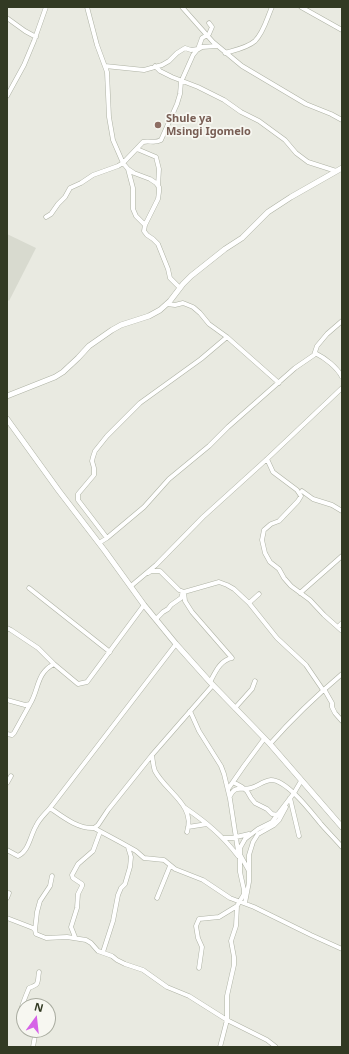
<!DOCTYPE html>
<html>
<head>
<meta charset="utf-8">
<style>
  body { margin:0 }
  #map { position:relative; width:349px; height:1054px; overflow:hidden; background:#e9eae1; font-family:"Noto Sans",sans-serif }
  canvas { display:block }
  .frame { position:absolute; inset:0; border:8px solid #323a23; pointer-events:none }
  .north { position:absolute; left:16px; top:998px; width:40px; height:40px; box-sizing:border-box; background:#f7f7f1; border:1px solid #a8ab9f; border-radius:50%; rotate:15deg; font-size:11px; font-weight:700; line-height:16px; text-align:center; color:#323a23 }
  .north::after { content:''; display:block; margin:auto; width:14px; height:18px; background:#d663e7; clip-path:polygon(50% 0,100% 100%,50% 72%,0 100%) }
</style>
</head>
<body>
<div id="map">
<canvas width="349" height="1054"></canvas>
<div class="frame"></div>
<div class="north">N</div>
</div>
<script>
const c = document.querySelector('canvas').getContext('2d');
c.lineJoin = 'round';
function fill(path, color) { c.fillStyle = color; c.fill(path, 'evenodd'); }
function strokePath(path, color, width, dash) { c.strokeStyle = color; c.lineWidth = width; c.lineCap = dash ? 'butt' : 'round'; c.setLineDash(dash || []); c.stroke(path); }
function label(font, color, halo, rows, align = 'center') {
  c.font = font + ' "Noto Sans",sans-serif'; c.lineWidth = 3.5; c.setLineDash([]); c.textBaseline = 'middle'; c.strokeStyle = halo; c.fillStyle = color; for (const [text, x, y, turn = 0] of rows) {
    c.save(); c.translate(x, y); c.rotate((+turn || 0) * Math.PI / 180); c.textAlign = isNaN(turn) ? turn : align; if (halo) c.strokeText(text, 0, 0); c.fillText(text, 0, 0); c.restore();
  }
}
fill(new Path2D(`
  M7 234 36 248 9 301 7 299Z`), '#d8dacf');
const minor = new Path2D(`
  M87 7 97 45 107 72 109 117 113 140 123 163 128 169 134 173 150 179 156 183 159 187V192L158 199 145 225 144 231 147 235 153 239 158 244 168 269 170 278 180 288
  M182 7 213 42 242 66 306 104 331 114 342 120
  M301 7 342 30
  M7 18 25 31 36 37
  M225 53C235 50 247 48 255 41 264 32 267 18 272 7
  M105 66 144 70 162 65 169 61 177 53 185 48 191 50 198 49 202 38 209 34 212 27 209 23
  M155 66 160 71 172 77 198 87 224 100 241 112 259 121 285 140 296 153 308 162 336 171
  M7 96 24 65 34 41 46 7
  M137 149 156 157 159 169 158 186
  M128 169 133 188V209L136 216 145 225
  M46 217 51 214 58 204 65 197 70 188 81 183 93 175 118 166 123 163 143 142C150 140 154 144 161 140L177 104 180 94 181 82 193 55 197 50 202 47 216 46
  M167 304 175 305 183 303 193 307 200 313 209 324 227 337 279 383
  M315 353C325 358 337 367 342 377
  M267 459 273 472 297 490 301 496 298 501 279 521 271 524 264 530 262 540 265 553 270 562 279 569 284 578 291 586 310 600 324 615 342 631
  M302 491 313 499 332 505 342 511
  M107 538 78 500V494L94 475V468L92 461 93 457 95 451 107 436 140 403 201 359 227 337
  M99 543 107 538 144 507 169 479 209 446 228 427 295 368 314 355 317 346 327 334 342 321
  M148 573 151 571H160L179 590 184 592 219 582 227 585 234 589 249 603 277 638 306 665 323 690
  M131 586 156 565 203 517 267 459 342 388
  M29 588 110 652
  M184 592 185 601 192 612 232 658C220 660 215 673 210 682
  M300 593 342 556
  M249 603 259 594
  M156 619 163 612 168 609 171 605 181 598 183 592
  M338 627 342 623
  M7 628 11 630 38 648 54 664 78 684 87 682 144 605
  M324 689 332 703V707L335 713 342 721
  M7 700 25 705 30 704C39 690 36 673 54 664
  M235 708 252 689 255 681
  M190 711 199 731 221 766 224 774 230 799 238 851 249 871
  M7 734 12 735 14 733 30 704
  M270 744C292 719 316 696 342 674
  M152 755C153 761 153 766 155 771 166 792 196 805 187 832
  M233 782 242 787 247 791 251 798 255 803 267 809 272 814 278 815
  M7 783 11 776
  M228 789 244 766 264 739
  M230 796C236 784 241 791 251 788 258 786 263 781 271 780 287 780 311 812 321 824 328 832 335 839 342 847
  M290 798 299 836
  M184 807C206 822 222 835 238 856
  M50 808C63 817 78 829 94 828L98 825 108 810 152 755 213 685
  M188 827 207 824
  M94 828 120 842 136 851 144 858 164 860 175 869 203 880 230 898 254 907 311 935 342 949
  M224 838H232L249 834
  M7 850 18 856C29 851 30 836 36 826 39 819 45 814 50 808L176 644
  M7 898 9 893
  M157 898 170 866
  M245 903 249 882V855L253 842 258 834 274 825 279 820 286 807
  M7 918 33 928 35 930 36 934 46 938 67 937 86 940 91 943 98 951 112 956 117 960 125 964 143 970 167 987 189 996 227 1020 267 1040 276 1047
  M35 930 37 912 40 901 50 886 52 876
  M75 937 71 927 77 908 78 894 82 886V884L73 878 72 875 78 864 93 851 100 832
  M103 952 113 921 118 895 121 888 125 884 130 867 131 857 128 847
  M199 968 202 947 198 938 196 926 199 919 219 917 237 906
  M24 1014C23 1014 22 1013 21 1012 20 1009 27 993 29 988 40 984 37 984 39 972
  M33 1047 36 1030
  M220 1047 227 1020V996L234 965V957L231 941 236 926 237 906 244 894V890L240 872V848L245 839 258 829 272 822 275 818 294 793 301 781`);
const tertiary = new Path2D(`
  M7 396 55 377 63 372 78 358 89 346 112 330 121 325 149 316 160 310 170 301 183 284 191 276 225 249 242 238 268 212 291 197 342 168
  M7 419 59 491 105 551 144 605 176 644 210 682 270 744 342 827`);
strokePath(minor, '#aeb2a4', 5);
strokePath(tertiary, '#aeb2a4', 6);
strokePath(minor, '#fff', 4);
strokePath(tertiary, '#fff', 5);
for (const [x, y, r, color] of [
  [158,125,4,"#8d6e63"]
]) { const dot = new Path2D(); dot.arc(x, y, r, 0, 2 * Math.PI); c.fillStyle = color; c.fill(dot); strokePath(dot, '#f7f7f1', 1.5); }
label('bold 11px', '#785e54', '#f7f7f1', [
  ["Shule ya",166,119],
  ["Msingi Igomelo",166,132]
], 'left');
</script>
</body>
</html>
